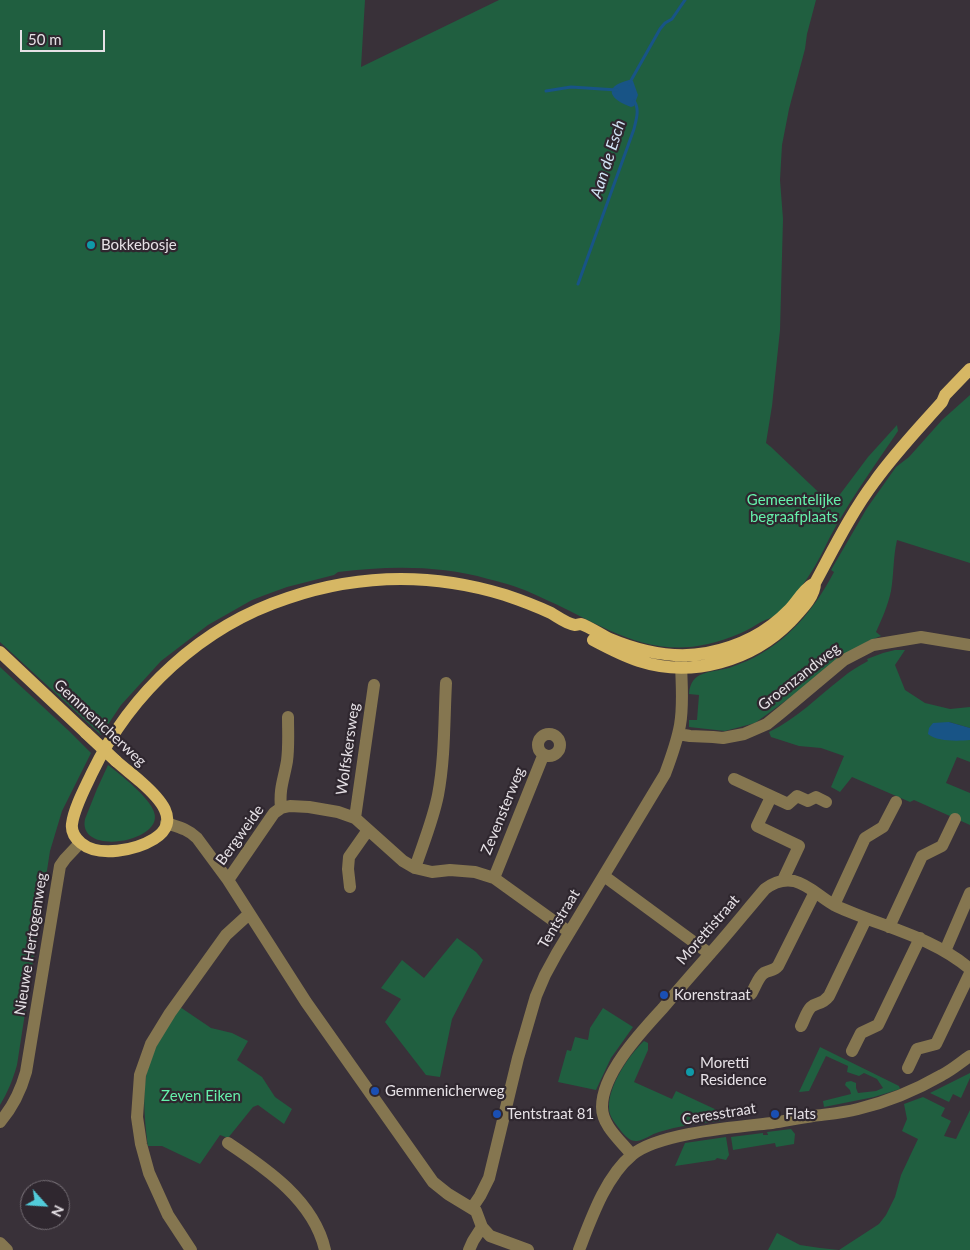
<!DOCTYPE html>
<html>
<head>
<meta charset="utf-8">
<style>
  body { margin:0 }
  #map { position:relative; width:970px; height:1250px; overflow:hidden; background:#393139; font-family:Lato,sans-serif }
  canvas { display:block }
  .north { position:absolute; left:20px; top:1180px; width:50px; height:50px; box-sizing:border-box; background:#2f272f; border:1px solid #787178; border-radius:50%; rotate:116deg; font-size:14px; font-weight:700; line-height:20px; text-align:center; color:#e6e1e6 }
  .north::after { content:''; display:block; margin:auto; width:18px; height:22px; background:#52cbd9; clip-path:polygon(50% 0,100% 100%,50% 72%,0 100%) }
  .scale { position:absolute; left:20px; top:30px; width:85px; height:22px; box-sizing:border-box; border:2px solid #e6e1e6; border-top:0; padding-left:6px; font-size:15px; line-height:18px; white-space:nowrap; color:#e6e1e6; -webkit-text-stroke:4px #2f272f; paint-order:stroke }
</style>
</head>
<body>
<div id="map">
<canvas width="970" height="1250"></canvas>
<div class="north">N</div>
<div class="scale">50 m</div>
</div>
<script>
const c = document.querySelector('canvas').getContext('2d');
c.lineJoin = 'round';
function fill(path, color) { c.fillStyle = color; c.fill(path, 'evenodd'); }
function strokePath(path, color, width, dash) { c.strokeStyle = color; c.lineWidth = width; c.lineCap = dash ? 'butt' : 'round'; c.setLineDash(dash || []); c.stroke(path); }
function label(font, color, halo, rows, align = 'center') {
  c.font = font + ' Lato,sans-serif'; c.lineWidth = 4.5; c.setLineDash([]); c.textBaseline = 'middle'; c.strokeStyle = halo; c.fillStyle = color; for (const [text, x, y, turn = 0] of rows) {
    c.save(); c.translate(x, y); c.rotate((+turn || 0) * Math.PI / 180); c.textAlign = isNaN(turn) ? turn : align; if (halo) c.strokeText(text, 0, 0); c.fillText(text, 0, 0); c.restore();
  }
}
fill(new Path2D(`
  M0 0H365L361 67 499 0H816L807 34 805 49 789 109 782 145 780 180 783 219 780 330 772 406 766 443 771 447 832 505 868 457 897 425 898 431C877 462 855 493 836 526 828 539 823 553 815 566 805 583 792 600 777 614 772 618 767 619 761 622 754 626 748 630 741 633 657 670 611 628 538 596 522 588 505 583 488 579 439 565 388 566 338 572L334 575 287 587 265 595 252 600 208 625 161 661 121 705 101 735 0 642Z
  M970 395V563L897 540C893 557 894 574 891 591 888 605 882 619 876 632L881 636 868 641 755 723 725 731 689 727V720H697L699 695 689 694C691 670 710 673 729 668 735 666 741 663 747 661 787 643 814 610 834 572L831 570 867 508 896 467 909 457 942 420Z
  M895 650H905L895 665 905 690 925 703 950 709 970 707V728L949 722 951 740H970V762L957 757 946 783 970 793V825L914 800 910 802 852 777 840 792 831 787 844 756 821 748 799 746 771 737 769 732C798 718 817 697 842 678 850 671 859 666 868 661L867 659 883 653Z
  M0 667 69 731 91 753 62 811 50 851 17 1065C13 1079 8 1092 0 1105Z
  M108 765C120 774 150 798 154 812 165 842 77 857 85 819L97 789Z
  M457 938 476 952 483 960 452 1019 440 1077 426 1075 385 1022 401 999 381 988 402 960 424 978Z
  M180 1007 211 1028 232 1033 248 1041 237 1060 262 1077 275 1097 292 1109 284 1124 258 1105 253 1107 228 1138 220 1135 200 1164 162 1146H148C145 1125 142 1092 147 1072 153 1049 166 1026 180 1007Z
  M603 1008 633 1027 611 1058 596 1090 558 1082 567 1050 571 1051 575 1037 588 1040 590 1028Z
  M644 1041 648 1043V1050L634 1082 672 1099 676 1091 719 1111 720 1121C700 1123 678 1126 659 1132 652 1134 644 1140 637 1141 631 1142 625 1136 621 1131 616 1124 609 1117 609 1108 608 1086 629 1055 644 1041Z
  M820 1047 899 1086 900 1089 874 1097 824 1107 823 1101 851 1094 850 1090 845 1085 846 1082 851 1081 856 1083V1088L858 1093 876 1091 883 1088 877 1079 864 1073 859 1076 847 1072 848 1066 826 1056 809 1091 799 1092Z
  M970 1073V1078L961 1098 953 1094 949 1102 930 1093Z
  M923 1097 945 1108 941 1116 951 1121 944 1136 956 1139 970 1110V1250H768L777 1233 800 1245 820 1248 839 1250 879 1224 886 1215 895 1197 901 1175 918 1139 902 1131 907 1119 904 1104Z
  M791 1129 795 1134 794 1144 776 1147 775 1143 733 1150 731 1137 763 1133V1135H768L767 1132Z
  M726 1137 729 1155 726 1160 717 1158 715 1160 675 1166 685 1143Z`), '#205f40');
fill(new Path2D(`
  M629 80 633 81 638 95 634 106 631 107C611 100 601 87 629 80Z
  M949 722 970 728V740C959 741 937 742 928 734L929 728 933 723Z`), '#185486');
strokePath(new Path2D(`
  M629 84 660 29 665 23 672 19 685 0
  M546 91 571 87 617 90
  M578 284 634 129C636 120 640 109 634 101`), '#185486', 3);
strokePath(new Path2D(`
  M538 745a11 11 0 1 1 22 0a11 11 0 1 1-22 0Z
  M678 734 690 736 713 737 723 738 744 734 767 724 783 711 844 660 873 645 921 637 970 645
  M734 779 788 804 797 796 808 801 816 797 826 802
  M771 797 757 826 799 846 783 880
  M281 808C279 788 284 779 287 761 289 746 288 732 288 717
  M355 818 374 685
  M166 823C178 827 188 829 197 838L228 880 306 1002 433 1182 448 1194 476 1211 482 1227 490 1236 528 1250
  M415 868C423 844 433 820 438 795 445 758 444 720 446 683
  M604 876 710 954
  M494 878 543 756
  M228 880 274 813 281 808 290 806 309 807 338 812 355 818 403 861 415 868 432 872 450 870 475 872 494 878 569 932
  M350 887 348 869 349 857 368 830
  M834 905 865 838 883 827 896 802
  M889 927 922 856 942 846 955 819
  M945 951 970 893
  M751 994C755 988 758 977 764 973 769 970 774 971 778 966L815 892
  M801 1026C804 1021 806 1012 811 1007 817 1002 822 1005 829 996L866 919
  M852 1051 861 1033 878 1025 920 938
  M908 1068 917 1049 936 1044 970 973
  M0 1122C13 1107 21 1090 26 1072L60 866 65 859 80 843
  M228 1143C267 1169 314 1201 325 1250
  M632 1155C621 1141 602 1126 602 1107 602 1073 641 1032 663 1008 678 990 693 973 708 956 728 934 746 911 765 889 774 882 783 879 794 881 810 885 822 899 836 906 882 927 931 936 970 969
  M472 1208 480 1196 489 1178 518 1058 536 996 545 975 557 953 665 774C671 758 677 742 680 725 684 703 681 680 681 658
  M0 1243 7 1250
  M191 1250 168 1215 149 1173 141 1144 137 1117 140 1075 151 1044 170 1013 226 935 249 914
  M469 1250 473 1241 482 1227
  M579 1250C591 1219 606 1176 632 1155 658 1133 737 1127 772 1123 785 1121 799 1118 813 1116 828 1114 843 1113 858 1109 887 1102 916 1090 942 1075 952 1070 961 1062 970 1056`), '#857650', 12);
strokePath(new Path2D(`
  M593 640C608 648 623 656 639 661 692 678 752 661 791 621 800 611 815 597 815 583 834 548 851 513 875 481 895 453 919 428 942 402L945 395 970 369
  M0 652 86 733
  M116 761C124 768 133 775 141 782 158 797 183 821 154 839 136 850 99 858 81 843 75 838 71 832 72 824 74 808 85 788 92 773 131 692 202 626 288 598 359 574 433 573 505 595 520 600 536 606 551 613 558 617 567 624 575 625 577 625 579 624 581 624 588 626 603 636 610 639 641 652 674 659 707 653 738 647 767 633 789 610 797 602 804 588 815 583`), '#d6b764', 12);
strokePath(new Path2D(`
  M86 733 116 761`), '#d6b764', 12);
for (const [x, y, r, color] of [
  [91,245,5,"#0f9aa8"],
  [664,995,5,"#1a4fb4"],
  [690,1072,5,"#0f9aa8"],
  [375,1091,5,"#1a4fb4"],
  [497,1114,5,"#1a4fb4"],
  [775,1114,5,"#1a4fb4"]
]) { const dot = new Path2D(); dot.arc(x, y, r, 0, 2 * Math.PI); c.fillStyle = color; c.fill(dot); strokePath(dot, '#2f272f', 2); }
label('15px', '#e6e1e6', '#2f272f', [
  ["Bokkebosje",101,245],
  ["Korenstraat",674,995],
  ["Moretti",700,1063],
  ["Residence",700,1080],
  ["Gemmenicherweg",385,1091],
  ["Tentstraat 81",507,1114],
  ["Flats",785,1114]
], 'left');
label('15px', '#65f1ab', '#2f272f', [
  ["Gemeentelijke",794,500],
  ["begraafplaats",794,517],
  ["Zeven Eiken",201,1096]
]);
label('15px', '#e6e1e6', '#2f272f', [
  ["Groenzandweg",799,677,-38],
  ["Gemmenicherweg",100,723,43],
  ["Wolfskersweg",348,749,-82],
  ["Zevensterweg",503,811,-68],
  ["Bergweide",240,835,-54],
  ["Tentstraat",559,919,-59],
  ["Morettistraat",708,930,-49],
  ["Nieuwe Hertogenweg",31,944,-81],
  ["Ceresstraat",719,1114,-9]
]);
label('italic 16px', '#d2e4f6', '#2f272f', [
  ["Aan de Esch",608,159,-72]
]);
</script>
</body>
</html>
